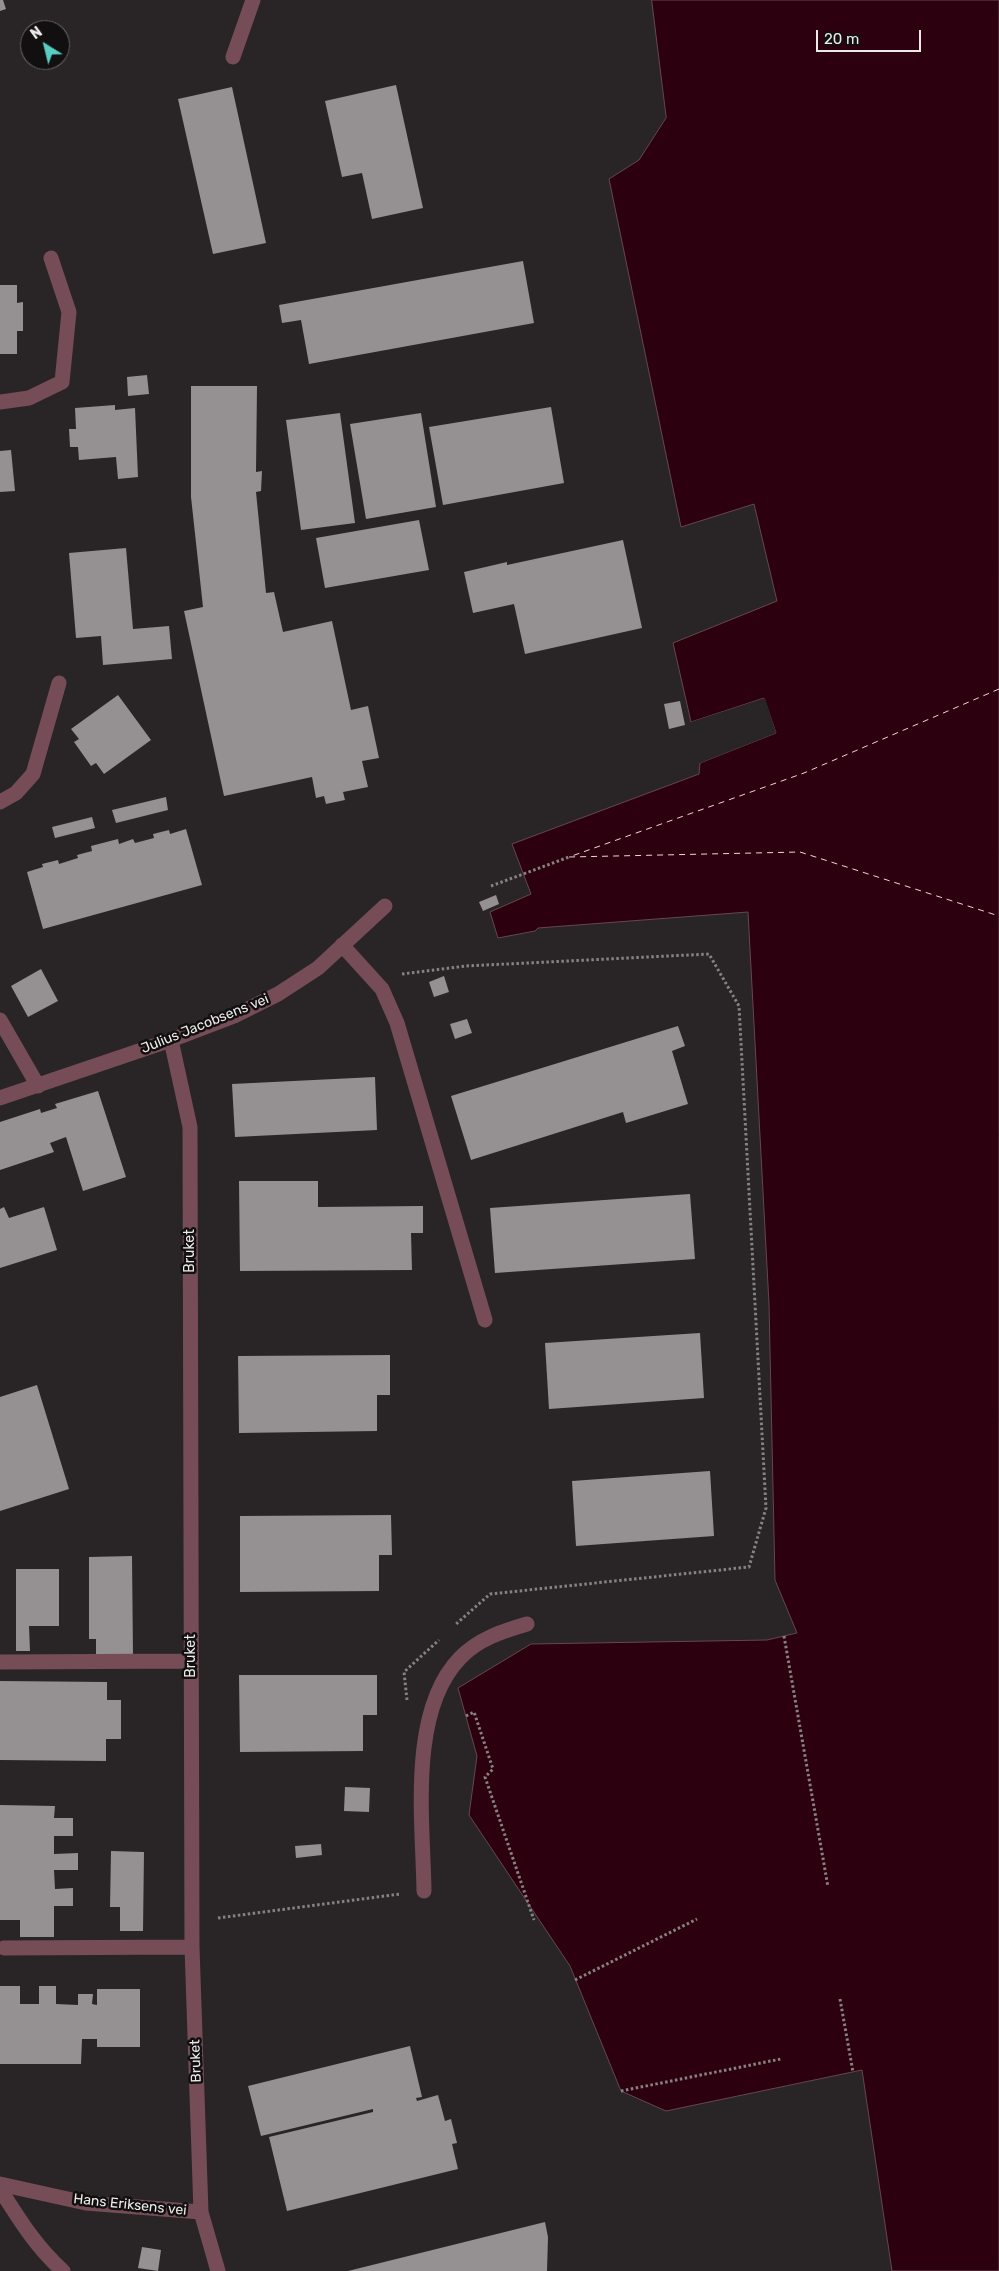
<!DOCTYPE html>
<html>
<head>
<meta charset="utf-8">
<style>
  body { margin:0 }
  #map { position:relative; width:999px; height:2271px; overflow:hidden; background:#292526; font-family:Rubik,sans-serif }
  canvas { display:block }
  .north { position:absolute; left:20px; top:20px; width:50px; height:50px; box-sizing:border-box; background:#110f0f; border:1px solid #696666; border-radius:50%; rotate:324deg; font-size:14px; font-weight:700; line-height:20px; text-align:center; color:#ece9e9 }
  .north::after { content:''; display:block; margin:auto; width:18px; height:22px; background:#57cec1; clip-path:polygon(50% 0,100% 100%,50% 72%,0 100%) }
  .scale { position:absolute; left:816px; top:30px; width:105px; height:22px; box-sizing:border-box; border:2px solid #ece9e9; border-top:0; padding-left:6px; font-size:15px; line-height:18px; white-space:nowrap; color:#ece9e9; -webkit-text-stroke:4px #110f0f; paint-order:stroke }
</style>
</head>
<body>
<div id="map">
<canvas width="999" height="2271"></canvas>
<div class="north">N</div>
<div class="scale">20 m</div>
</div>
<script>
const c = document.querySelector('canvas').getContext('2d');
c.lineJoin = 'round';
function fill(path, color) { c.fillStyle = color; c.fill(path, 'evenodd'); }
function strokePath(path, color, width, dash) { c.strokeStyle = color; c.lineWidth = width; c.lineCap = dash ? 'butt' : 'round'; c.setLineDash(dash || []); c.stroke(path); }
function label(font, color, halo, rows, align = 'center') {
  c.font = font + ' Rubik,sans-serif'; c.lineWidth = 5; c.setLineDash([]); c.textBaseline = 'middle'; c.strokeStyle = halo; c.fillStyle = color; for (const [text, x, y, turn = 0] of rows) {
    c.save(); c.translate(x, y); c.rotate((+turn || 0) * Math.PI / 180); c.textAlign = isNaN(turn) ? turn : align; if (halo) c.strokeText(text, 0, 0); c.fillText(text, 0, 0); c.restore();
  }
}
const water = new Path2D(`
  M652 0H999V2271H892L862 2070 666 2111 621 2091 570 1966 469 1815 477 1756 458 1688 531 1644 767 1640 797 1633 775 1580 769 1304 748 912 538 928 535 931 498 938 490 912 531 894 512 844 699 774 700 763 776 733 764 698 691 722 673 643 777 601 754 504 681 527 609 179 639 160 666 118Z`);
fill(water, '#2d000f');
strokePath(water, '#664650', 1);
fill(new Path2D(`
  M765 698 776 733 700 763 699 760 773 731 763 701 692 725 691 722Z`), '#292526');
strokePath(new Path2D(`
  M999 689 804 773 569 857 800 852 999 916`), '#f2d6db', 1, [6, 5]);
fill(new Path2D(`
  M0 0H3L6 9 0 11Z
  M396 85 423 208 372 219 362 173 342 177 325 101Z
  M232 87 266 243 213 254 178 99Z
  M523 261 534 323 309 364 301 320 282 323 279 305Z
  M0 285H17V303L23 302V331H17V354H0Z
  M147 375 149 394 128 396 127 377Z
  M191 386H257L256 472 262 471 261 491 256 492 266 593 274 592 283 632 332 621 351 710 368 706 379 758 362 761 368 787 343 792 345 800 326 804 324 796 316 798 312 777 224 796 184 611 203 607 191 497Z
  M115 405V410L135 408 138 477 118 479 116 457 79 460 78 447H70L69 429H76L75 408Z
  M551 407 564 483 443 505 429 427Z
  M340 413 355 523 301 530 286 420Z
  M421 413 436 507 366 519 350 424Z
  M11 450 15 491 0 492V451Z
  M419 520 429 570 325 588 316 538Z
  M623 540 642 628 525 654 514 604 473 613 464 572 507 562V565Z
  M126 548 133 629 169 626 172 659 103 665 101 636 76 638 69 553Z
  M118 695 151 740 104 774 96 763 91 766 74 742 79 739 71 729Z
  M680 701 685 725 669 729 664 704Z
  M166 797 168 810 116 823 112 810Z
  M92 817 95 828 55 838 52 827Z
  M186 829 202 885 43 929 27 872 43 867 42 864 58 860 59 864 78 858 77 855 92 851 91 846 118 839 119 844 133 839 135 843 154 838 153 834 169 830 170 834Z
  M496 895 499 904 483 911 479 902Z
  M41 969 58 1001 28 1017 11 986Z
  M444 976 449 992 434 997 429 982Z
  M467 1019 472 1033 455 1039 450 1024Z
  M678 1026 685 1046 672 1051 688 1104 626 1123 623 1112 471 1160 451 1096Z
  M375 1077 377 1130 235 1137 232 1084Z
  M98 1091 126 1177 83 1191 66 1137 50 1143 54 1152 0 1170V1122L40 1109 41 1113 57 1108 55 1104Z
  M239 1181H318V1207L423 1206V1233H411L412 1270 240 1271Z
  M690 1194 695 1259 495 1273 490 1208Z
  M4 1207 9 1218 44 1207 57 1250 0 1268V1209Z
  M700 1333 704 1398 549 1409 545 1343Z
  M390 1355V1395H377V1431L239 1433 238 1356Z
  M37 1385 69 1489 0 1511V1397Z
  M710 1471 714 1536 576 1546 572 1481Z
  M391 1515 392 1555H379V1591L240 1592V1516Z
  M132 1556 133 1656H96V1639H89V1557Z
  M16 1569H59V1626H29L30 1651H16Z
  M239 1675H377V1715H363V1751L240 1752Z
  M0 1681 107 1682V1700H121V1739H106V1761L0 1760Z
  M345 1787 370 1788 369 1812 344 1811Z
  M0 1805 55 1806 54 1818H73V1836H54V1854L78 1853V1870H54L55 1889 73 1888V1906H54V1937H20V1920H0Z
  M321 1844 322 1855 296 1858 295 1846Z
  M111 1851 144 1852 143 1931H120V1907H110Z
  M0 1986H20V2004H39V1986H56V2004L78 2005V1994H93L92 2004 97 2005V1989H140V2047H97V2039H82L81 2064H0Z
  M410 2046 422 2097 416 2098 417 2101 438 2095 445 2121 451 2119 457 2143 452 2144 458 2169 287 2211 269 2137 373 2112V2109L261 2136 248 2086Z
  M545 2222 548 2237 547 2271H348Z
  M142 2247 161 2250 158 2271 138 2268Z`), '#959091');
strokePath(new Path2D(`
  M491 886 569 857
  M402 974 466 966 709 954 739 1006 766 1508 749 1567 490 1594 455 1625
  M784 1636 828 1887
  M407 1700 404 1672 439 1640
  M466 1716 474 1712 493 1769 485 1777 534 1920
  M218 1918 400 1894
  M575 1980 697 1919
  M840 1999 853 2072
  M621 2091 781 2059`), '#868283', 3, [2.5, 2.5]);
strokePath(new Path2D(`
  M233 57 253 0
  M0 402 29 398 62 382 69 312 51 258
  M0 802 16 793 33 774 59 683
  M342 945 382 989 397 1023 485 1320
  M0 1020 38 1086
  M171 1040 190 1127 192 1947 201 2212 218 2271
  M0 1098 171 1040 234 1016 278 994 318 968 385 906
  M0 1662 191 1661
  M424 1891C423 1821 408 1712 460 1658 478 1639 503 1631 527 1624
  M4 1948 192 1947
  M0 2184 86 2203 201 2212
  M0 2189C19 2219 36 2247 63 2271`), '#764d56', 15);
label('14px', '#ece9e9', '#110f0f', [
  ["Julius Jacobsens vei",205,1024,-22],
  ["Bruket",190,1251,-90],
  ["Bruket",191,1656,-90],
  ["Bruket",196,2061,-92],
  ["Hans Eriksens vei",130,2205,6]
]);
</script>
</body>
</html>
